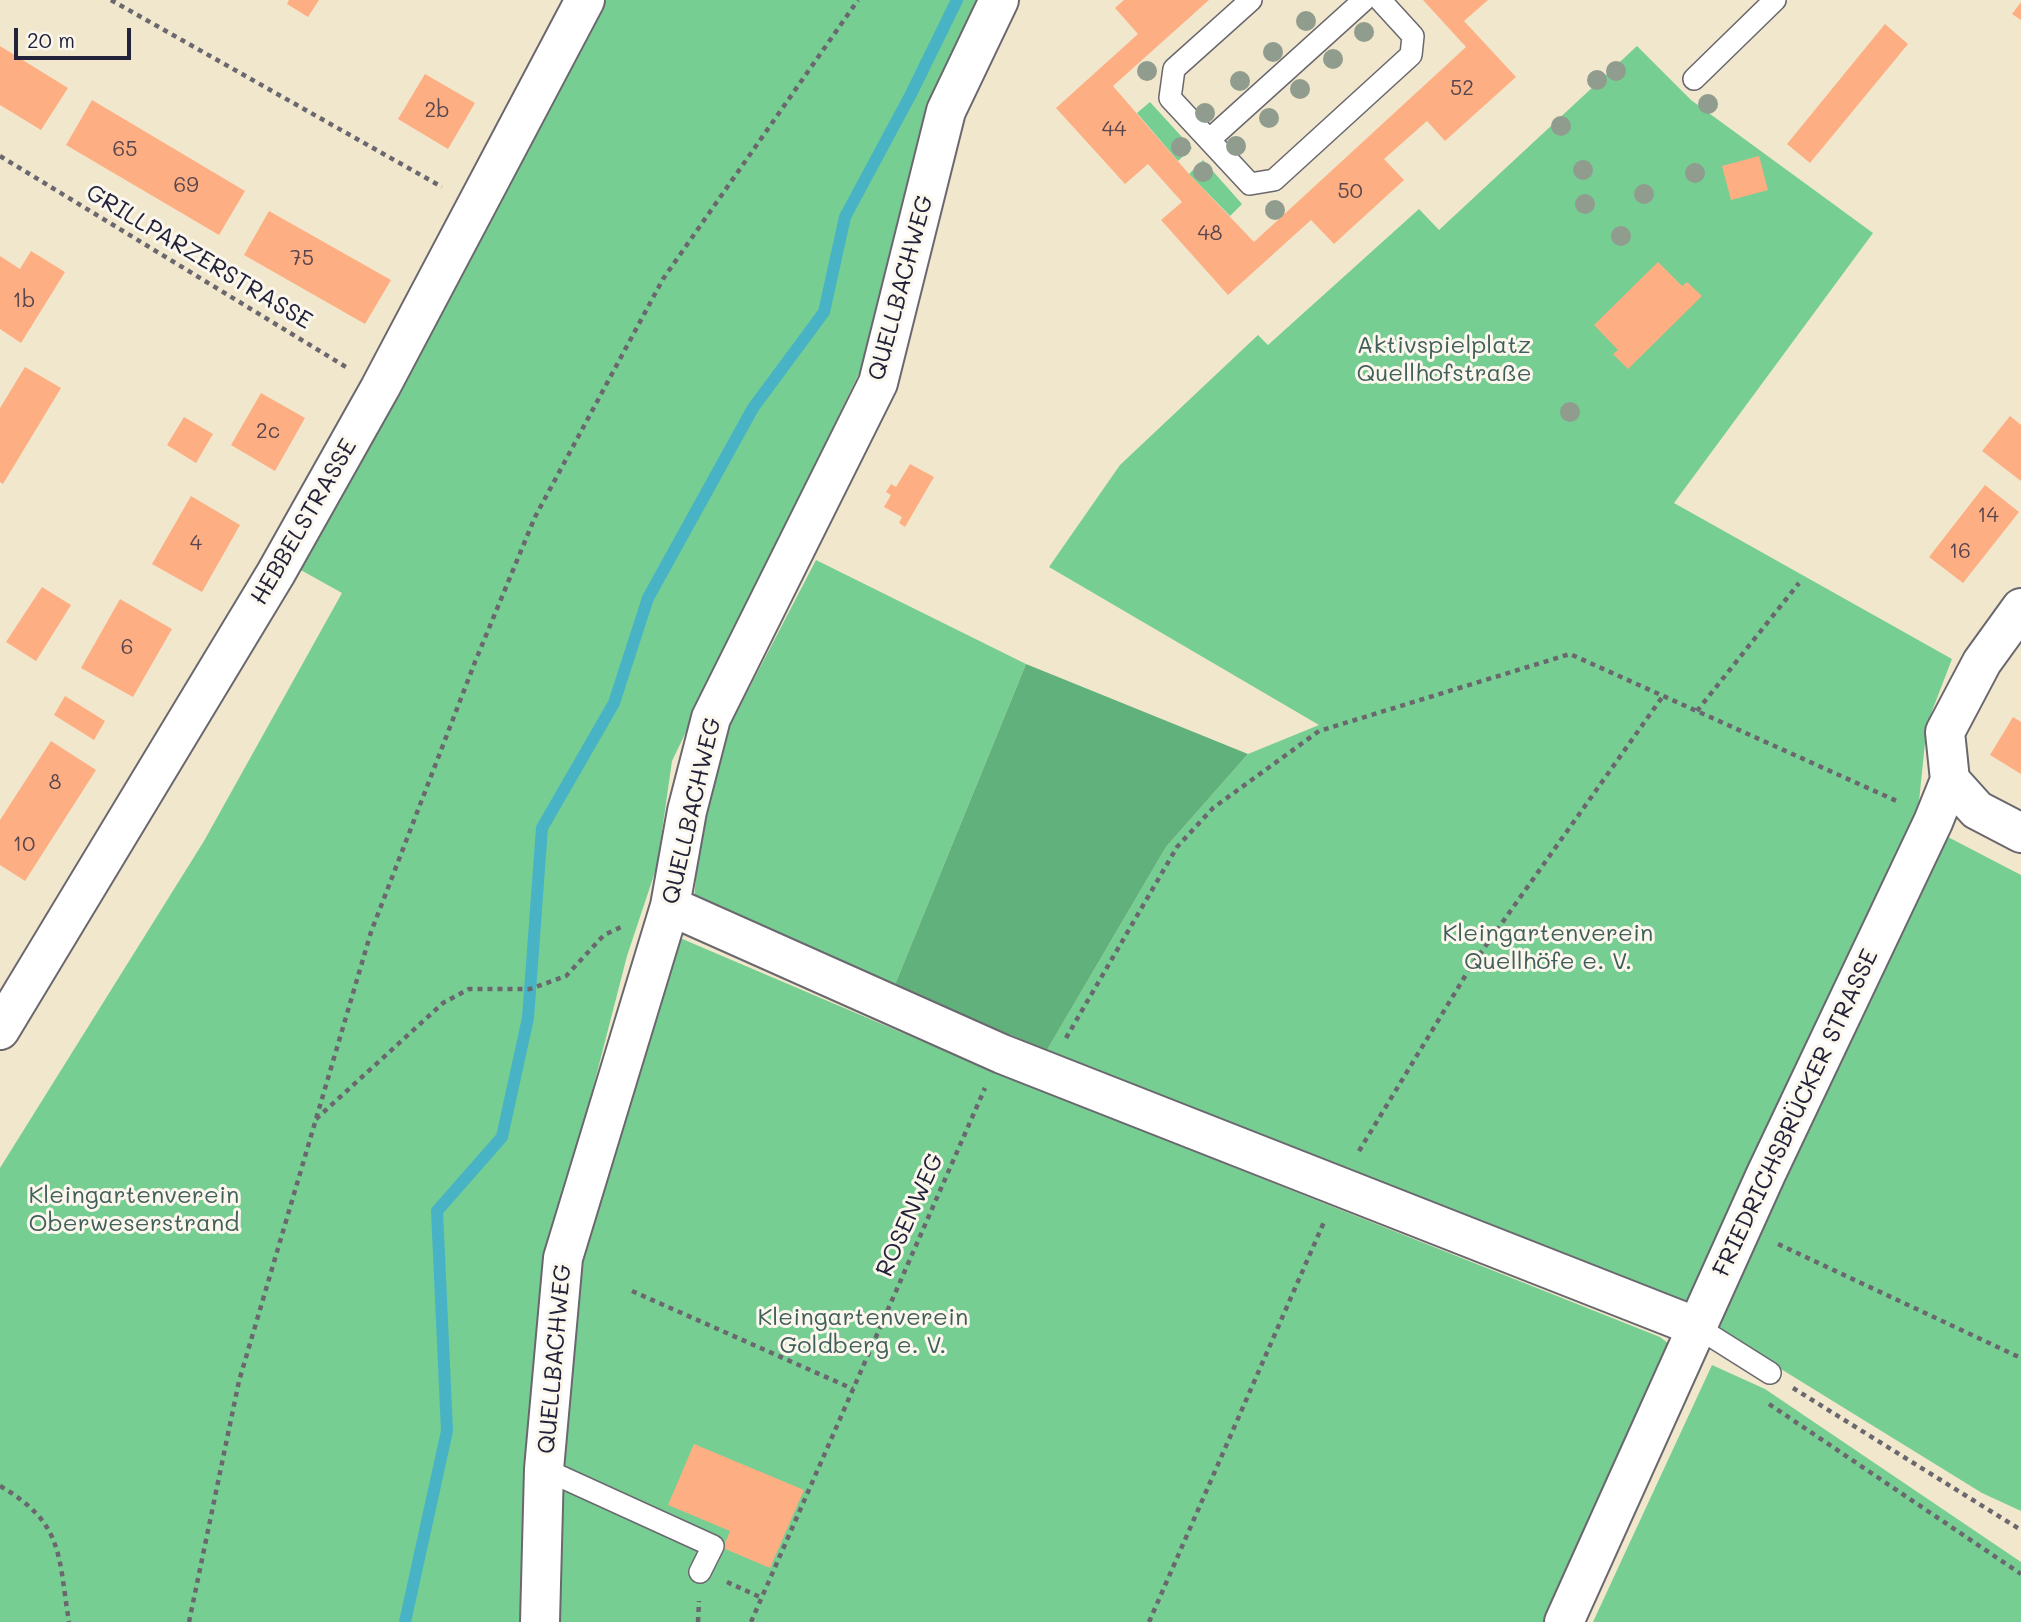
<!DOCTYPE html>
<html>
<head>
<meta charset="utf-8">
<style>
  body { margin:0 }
  #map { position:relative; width:2021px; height:1622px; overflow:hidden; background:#f1e7cd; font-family:Mali,sans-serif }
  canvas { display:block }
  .scale { position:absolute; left:14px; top:28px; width:117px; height:32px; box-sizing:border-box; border:4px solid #22223b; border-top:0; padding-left:9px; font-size:21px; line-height:24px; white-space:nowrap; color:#22223b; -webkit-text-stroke:5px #fbf7ec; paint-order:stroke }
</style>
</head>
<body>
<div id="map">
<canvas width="2021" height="1622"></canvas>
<div class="scale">20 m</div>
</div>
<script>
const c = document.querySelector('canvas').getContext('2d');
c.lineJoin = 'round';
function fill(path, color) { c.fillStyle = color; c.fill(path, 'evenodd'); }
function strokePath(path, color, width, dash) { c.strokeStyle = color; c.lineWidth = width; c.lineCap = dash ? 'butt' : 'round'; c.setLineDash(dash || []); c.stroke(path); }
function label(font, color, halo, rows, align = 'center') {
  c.font = font + ' Mali,sans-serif'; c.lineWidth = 6; c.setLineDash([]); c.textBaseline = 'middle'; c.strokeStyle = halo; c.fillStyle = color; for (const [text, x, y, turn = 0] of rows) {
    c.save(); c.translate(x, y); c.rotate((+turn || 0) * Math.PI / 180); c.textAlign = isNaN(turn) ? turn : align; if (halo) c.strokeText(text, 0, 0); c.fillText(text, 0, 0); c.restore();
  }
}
fill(new Path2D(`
  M606 0H985L925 131 863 365 672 761 657 866 627 956 550 1255 526 1622H0V1168L204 841 342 593 299 569Z
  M1637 46 1691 100 1873 233 1674 503 1952 659 1927 724 1918 811 1690 1310 1047 1050 1166 847 1248 754 1319 725 1049 567 1120 465 1258 335 1268 345 1419 209 1439 230Z
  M1150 102 1192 148 1178 161 1137 113Z
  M1203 160 1242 204 1230 216 1189 174Z
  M816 560 1026 664 894 987 694 899 702 812 718 748Z
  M1946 836 2021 875V1511L1982 1493 1716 1329Z
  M673 935 992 1071 1660 1337 1673 1347 1549 1622H548L577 1263Z
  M1712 1365 1765 1389 2021 1562V1622H1593Z`), '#77ce93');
fill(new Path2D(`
  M1026 664 1248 754 1166 847 1047 1050 894 987Z`), '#61b17d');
strokePath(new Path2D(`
  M405 1622 447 1431 437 1211 502 1137 528 1018 542 828 614 703 648 598 753 408 824 312 845 217 911 94 957 0`), '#48b3c5', 12);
fill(new Path2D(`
  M289 0H319L308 17 287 4Z
  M1124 0H1209L1113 86 1189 174 1254 242 1466 47 1423 0H1488L1464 21 1516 77 1445 141 1427 121 1384 159 1404 180 1334 244 1311 220 1228 295 1161 220 1182 202 1148 164 1125 184 1056 108 1138 34 1115 8Z
  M2021 2V20L2012 14Z
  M1885 24 1908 44 1810 163 1787 144Z
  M0 46 68 88 41 130 0 105Z
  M425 74 475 103 448 149 398 119Z
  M92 100 245 191 219 235 66 145Z
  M1759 156 1768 190 1731 200 1722 166Z
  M269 211 391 280 365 324 244 255Z
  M31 251 65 272 21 343 0 329V256L20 269Z
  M1658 262 1682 286 1687 282 1702 296 1628 369 1613 354 1618 350 1594 325Z
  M25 367 61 388 3 484 0 482V408Z
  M261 393 305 418 275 471 231 445Z
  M2010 416 2021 425V481L1982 451Z
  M184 417 213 434 196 463 167 445Z
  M910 464 934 477 905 527 899 523 902 517 884 507 891 495 886 492 891 484 896 487Z
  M1985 485 2019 512 1963 583 1929 557Z
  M191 496 240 525 202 592 152 564Z
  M42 587 71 605 36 661 6 642Z
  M120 599 172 629 133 697 81 668Z
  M65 696 105 721 94 740 54 715Z
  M2013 717 2021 722V774L1990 755Z
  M51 741 96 770 25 881 0 865V820Z
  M694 1444 804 1490 770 1568 723 1548 730 1531 668 1505Z`), '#fdaf83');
const lane = new Path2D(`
  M1251 0 1174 69 1170 98 1250 184 1274 180 1411 55 1413 36 1380 0
  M1694 79 1775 0
  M1209 140 1364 0
  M1697 1327 1770 1373
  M544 1469 713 1546 700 1572`);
const street = new Path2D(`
  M1950 780 1977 810 2021 833
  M670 906 1002 1054 1697 1327
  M0 1030 276 573 380 388 585 0
  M540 1622 544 1469 563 1258 670 906 687 811 711 718 878 383 946 111 999 0
  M1564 1622 1766 1174 1933 822 1950 780 1945 732 1982 662 2021 608`);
strokePath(lane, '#6a676e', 24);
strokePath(street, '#6a676e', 42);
strokePath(new Path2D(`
  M111 0 442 187
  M0 156 346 367
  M1697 711 1799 583
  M1066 1038 1177 847 1213 808 1319 731 1570 654 1899 802
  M316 1119 443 1003 469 989H530L566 976 604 935 621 927
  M1359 1151 1470 968 1663 696
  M1778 1244 2021 1358
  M632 1291 853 1389
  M1793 1388 2021 1530
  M1769 1404 2021 1574
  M0 1486C64 1523 58 1555 69 1622
  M727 1582 762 1598
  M189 1622 239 1381 371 932 475 662 535 517 663 279 858 0
  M698 1622 699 1601
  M751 1622 985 1088
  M1149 1622 1324 1222`), '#6a676e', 4.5, [5, 5]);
strokePath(lane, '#fff', 21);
strokePath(street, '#fff', 38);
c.fillStyle = '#909c8e';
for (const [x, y] of [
  [1306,21],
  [1364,32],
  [1273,52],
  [1333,59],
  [1147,71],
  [1616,71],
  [1597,80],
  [1240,81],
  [1300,89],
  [1708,104],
  [1205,113],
  [1269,118],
  [1561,126],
  [1236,146],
  [1181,147],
  [1583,170],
  [1203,172],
  [1695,173],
  [1644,194],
  [1585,204],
  [1275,210],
  [1621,236],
  [1570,412]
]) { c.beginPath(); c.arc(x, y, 10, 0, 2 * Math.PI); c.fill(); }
label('21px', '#59454d', null, [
  ["52",1462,89],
  ["2b",437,111],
  ["44",1114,130],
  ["65",125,150],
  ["69",186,186],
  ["50",1350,192],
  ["48",1210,234],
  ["75",302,259],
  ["1b",24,301],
  ["2c",268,432],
  ["14",1988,516],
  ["4",196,544],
  ["16",1960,552],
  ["6",127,648],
  ["8",55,783],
  ["10",24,845]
]);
label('24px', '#22223b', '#fbf7ec', [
  ["GRILLPARZERSTRASSE",199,257,31],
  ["QUELLBACHWEG",901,288,-75],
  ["HEBBELSTRASSE",304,522,-60],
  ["QUELLBACHWEG",692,811,-77],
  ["FRIEDRICHSBRÜCKER STRASSE",1796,1113,-65],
  ["ROSENWEG",910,1215,-66],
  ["QUELLBACHWEG",555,1359,-85]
]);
label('24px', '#405e5a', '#fbf7ec', [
  ["Aktivspielplatz",1444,346],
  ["Quellhofstraße",1444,374],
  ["Kleingartenverein",1548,934],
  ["Quellhöfe e. V.",1548,962],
  ["Kleingartenverein",134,1196],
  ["Oberweserstrand",134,1224],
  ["Kleingartenverein",863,1318],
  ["Goldberg e. V.",863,1346]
]);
</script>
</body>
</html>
